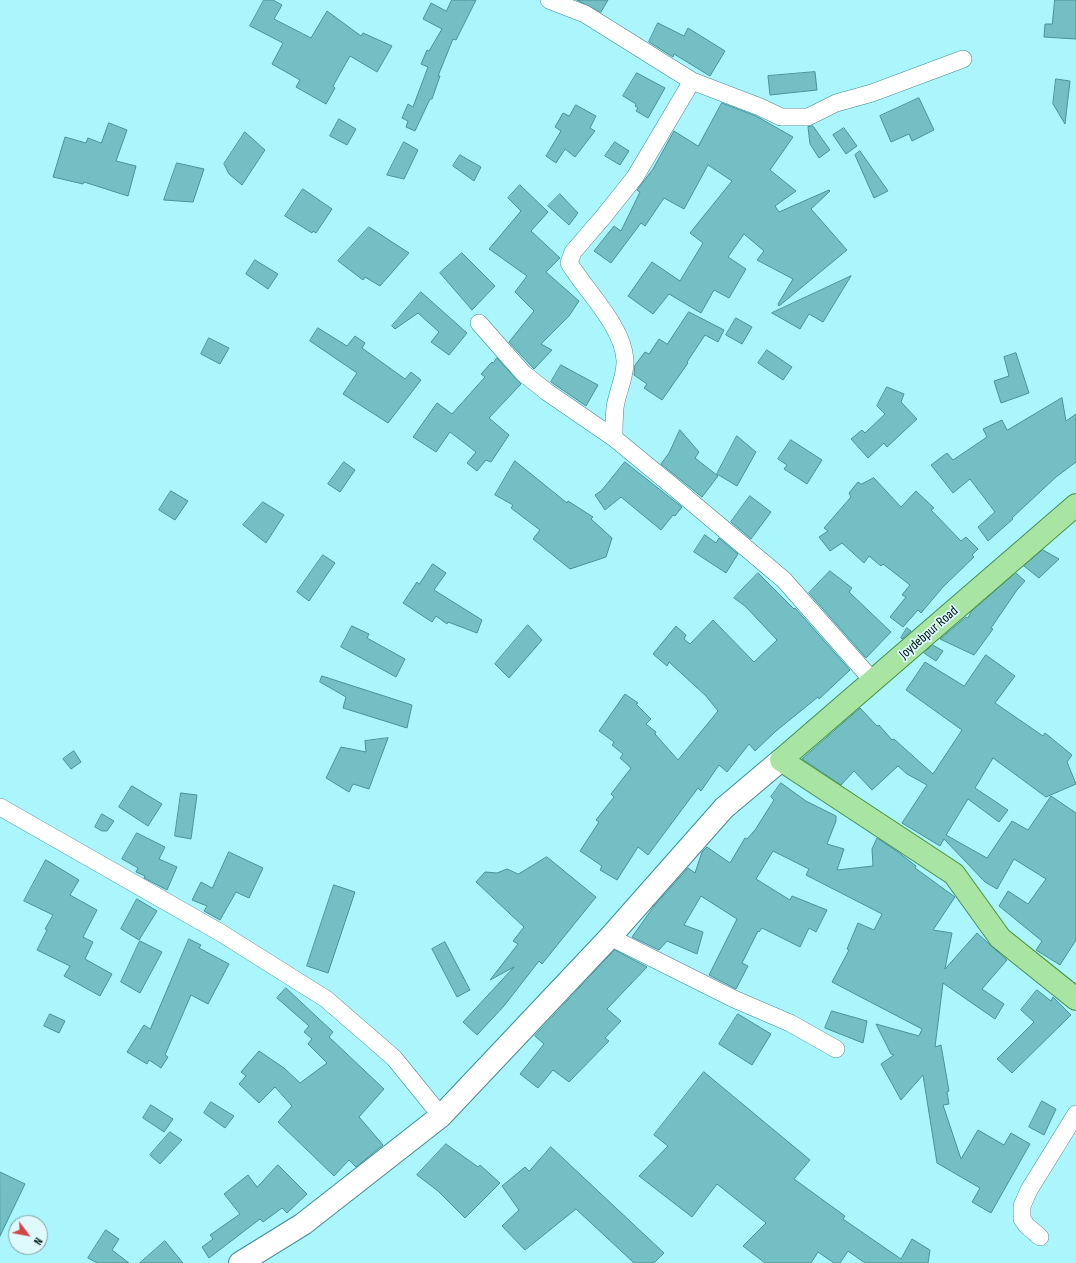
<!DOCTYPE html>
<html>
<head>
<meta charset="utf-8">
<style>
  body { margin:0 }
  #map { position:relative; width:1076px; height:1263px; overflow:hidden; background:#aaf6fc; font-family:"Sofia Sans Condensed",sans-serif }
  canvas { display:block }
  .north { position:absolute; left:8px; top:1215px; width:40px; height:40px; box-sizing:border-box; background:#defafc; border:1px solid #859d9f; border-radius:50%; rotate:122deg; font-size:11px; font-weight:700; line-height:16px; text-align:center; color:#001113 }
  .north::after { content:''; display:block; margin:auto; width:14px; height:18px; background:#d3434a; clip-path:polygon(50% 0,100% 100%,50% 72%,0 100%) }
</style>
</head>
<body>
<div id="map">
<canvas width="1076" height="1263"></canvas>
<div class="north">N</div>
</div>
<script>
const c = document.querySelector('canvas').getContext('2d');
c.lineJoin = 'round';
function fill(path, color) { c.fillStyle = color; c.fill(path, 'evenodd'); }
function strokePath(path, color, width, dash) { c.strokeStyle = color; c.lineWidth = width; c.lineCap = dash ? 'butt' : 'round'; c.setLineDash(dash || []); c.stroke(path); }
function label(font, color, halo, rows, align = 'center') {
  c.font = font + ' "Sofia Sans Condensed",sans-serif'; c.lineWidth = 3.5; c.setLineDash([]); c.textBaseline = 'middle'; c.strokeStyle = halo; c.fillStyle = color; for (const [text, x, y, turn = 0] of rows) {
    c.save(); c.translate(x, y); c.rotate((+turn || 0) * Math.PI / 180); c.textAlign = isNaN(turn) ? turn : align; if (halo) c.strokeText(text, 0, 0); c.fillText(text, 0, 0); c.restore();
  }
}
const building = new Path2D(`
  M264 0H273L282 5 274 19 311 38 327 11 361 36 363 33 392 46 377 72 350 56 333 86 335 88 326 104 296 87 300 80 272 64 283 43 250 26Z
  M452 0H476L456 40 453 39 438 76H440L432 99H430L415 131 406 127 408 121 402 118 408 104 413 107 428 67 421 64 427 50 429 51 442 29 423 19 431 3 446 11Z
  M577 0H608L601 12Z
  M1055 0H1076V39L1044 37 1045 24H1052Z
  M658 23 684 36 688 28 725 51 710 76 674 54 673 57 649 42Z
  M815 72 817 90 770 95 768 76Z
  M637 73 665 88 648 118 636 111 638 108 635 106 636 104 623 96Z
  M1056 79 1070 81 1065 124 1053 104Z
  M919 98 934 130 912 141 909 134 891 142 880 116Z
  M722 103 756 116 793 137 770 170 796 191 775 206 779 212 829 190 830 191 811 209 847 250 779 306 778 304 793 279 757 260 764 251 744 234 728 257 746 269 729 298 714 290 701 313 669 294 653 314 628 296 652 262 680 281 703 243 690 233 732 181 708 165 684 209 664 198 645 226 641 223 611 263 594 251 614 226 621 231 640 192 637 190 653 169 674 131 698 146Z
  M576 105 596 116 590 128 595 131 575 157 565 149 556 163 546 156 561 131 555 127 563 113 569 116Z
  M339 119 356 129 347 145 330 136Z
  M109 123 127 130 116 161 136 166 128 196 84 182 83 184 53 177 65 137 86 143 88 138 101 143Z
  M813 126 830 150 819 158 810 144 808 127Z
  M844 128 857 146 846 154 833 135Z
  M245 132 265 150 242 185 229 174 224 164Z
  M404 142 418 150 404 179 387 175Z
  M615 142 629 151 620 165 605 156Z
  M860 151 888 191 874 198 855 155Z
  M460 155 481 167 474 181 453 166Z
  M177 163 204 169 193 202 164 200Z
  M520 185 548 212 531 231 560 258 546 272 579 301 569 316 541 344 552 350 534 369 509 342 534 311 515 292 527 276 489 249 521 211 508 198Z
  M303 189 332 209 316 233 313 231 312 233 285 216Z
  M560 194 578 213 569 225 548 206Z
  M369 227 409 253 380 286 365 277 363 280 338 261Z
  M462 253 495 286 472 310 440 273Z
  M255 260 278 274 268 289 246 274Z
  M851 276 823 322 809 314 800 329 772 313Z
  M421 292 467 333 449 355 431 342 439 332 418 313 395 329 392 326Z
  M689 312 724 330 718 342 705 335 687 362 688 363 662 400 644 388 647 384 634 375 635 365 645 352 649 354 659 339 667 344Z
  M736 318 752 327 742 344 726 335Z
  M318 328 347 346 355 336 365 343 362 348 405 379 411 372 421 380 388 423 343 394 357 373 310 341Z
  M209 338 229 348 220 364 201 354Z
  M767 350 792 367 783 380 758 363Z
  M1016 353 1029 393 1001 403 994 381 1009 376 1004 357Z
  M497 358 521 384 489 418 509 435 491 462 486 460 477 471 467 463 476 452 450 432 436 452 413 437 437 403 452 414 485 377 481 374 492 362 493 363Z
  M561 365 598 385 586 406 551 382Z
  M887 387 904 394 901 402 917 419 887 447 884 443 868 458 851 439 862 430 865 433 885 414 877 406Z
  M1062 398 1066 421 1076 414V462L1056 477 1012 518 1013 519 988 541 978 527 995 512 970 479 953 493 931 465 947 453 953 460 987 437 983 429 1002 420 1007 430Z
  M680 430 699 452 695 458 718 476 702 497 661 464 669 453Z
  M737 436 756 452 737 486 717 474Z
  M791 440 822 460 807 484 784 469 787 465 778 459Z
  M515 461 567 503 568 501 593 517 591 519 612 538 606 557 570 569 533 539 540 530 511 508 513 505 495 495Z
  M344 462 355 470 340 492 328 484Z
  M625 462 682 507 675 516 673 515 661 530 621 497 605 510 595 495 601 491Z
  M874 478 901 507 916 491 934 508 931 510 961 541 966 537 978 549 972 555 974 557 943 587 921 613 918 610 903 627 890 617 906 597 902 595 910 585 883 564 881 566 869 556 864 563 842 543 830 551 819 537 828 531 824 528 851 497 849 493 858 482 861 484Z
  M171 491 188 501 175 520 159 510Z
  M750 496 771 512 751 539 731 522Z
  M263 502 284 515 266 543 243 525Z
  M705 535 716 543 719 538 738 554 726 573 694 552Z
  M1043 550 1059 559 1039 578 1024 566Z
  M323 555 335 563 309 601 297 592Z
  M433 564 446 573 434 590 482 620 477 633 448 622 447 624 436 616 432 622 403 603 417 582 419 584Z
  M830 571 852 588 849 592 891 632 866 658 809 593Z
  M758 573 794 609 795 608 850 670 819 699 818 697 776 731 755 751 749 744 727 772 719 765 701 791 698 788 648 855 638 847 617 880 600 870 602 866 580 851 599 822 596 820 614 797 611 794 631 768 620 758 623 754 612 745 614 742 599 731 625 694 638 703 636 704 651 719 646 724 656 732 655 734 678 760 718 711 706 696 669 662 667 666 653 654 676 626 686 635 684 639 690 644 713 620 754 662 777 640 745 606 734 598Z
  M1016 573 1025 581 1017 590 991 628 993 629 974 655 940 639 966 617 968 618 971 612Z
  M528 625 542 640 509 678 495 664Z
  M352 626 369 634 367 638 405 659 396 677 341 647Z
  M907 628 911 631 902 639 901 638Z
  M933 645 943 651 936 661 924 653Z
  M986 655 1015 676 995 703 1043 736 1045 733 1072 755 1067 762 1076 784 1046 797 993 758 975 788 1008 810 999 822 968 799 946 835 987 858 1012 821 1028 830 1051 796 1076 813V940L1060 965 1036 950 1042 941 999 906 1008 891 1028 904 1046 879 1014 859 997 889 985 882 944 839 940 846 902 823 927 785 907 774 898 766 872 790 854 771 841 785 802 759 860 708 877 726 879 725 892 740 894 739 933 774 962 730 906 690 925 662 964 686Z
  M322 676 412 705 407 728 343 708 346 697 320 682Z
  M388 738 369 789 353 784 349 792 326 778 341 747 366 752 365 741Z
  M74 751 81 762 71 769 63 759Z
  M781 783 806 801 836 816V821L827 844 844 849 837 870 873 866 872 849 877 838 898 852 916 866 915 868 955 897 933 930 952 933 945 969 977 933 1007 960 982 989 1004 1004 995 1019 943 983 935 1047 941 1045 949 1091 947 1092 949 1104 943 1105 961 1159 978 1130 1004 1145 1011 1133 1030 1144 991 1213 972 1202 980 1188 937 1163 923 1075 901 1100 881 1064 894 1055 891 1054 876 1024 919 1036 922 1029 832 982 849 950 847 949 858 923 874 930 882 914 806 875 809 869 773 851 756 879 790 900 792 896 827 910 816 932 809 928 800 947 762 928 759 932 758 931 742 963 748 966 736 989 709 975 737 919 701 896 684 925 703 932 697 954 667 941 659 950 632 937 654 906 688 868 695 873 702 852 707 847 730 863 745 838 747 839 755 830 774 800 771 797Z
  M132 786 162 804 148 826 119 807Z
  M181 793 197 795 191 839 175 836Z
  M102 814 114 821 107 831H102L95 827Z
  M137 833 165 847 159 859 177 867 167 890 144 878 145 876 136 872 138 868 122 859Z
  M229 852 263 868 249 898 236 892 220 920 204 911 207 906 192 900 201 882 212 888Z
  M547 857 596 897 542 964 539 961 504 1006 477 1035 463 1022 514 967 490 980 518 944 513 941 524 927 476 882 485 872 497 873 507 869 518 874Z
  M46 860 79 880 70 895 97 910 83 937 93 942 85 959 112 974 100 996 64 976 70 966 37 950 47 930 45 929 53 915 24 901Z
  M334 885 355 892 328 973 307 966Z
  M137 899 157 911 139 940 121 929Z
  M189 939 201 945 199 948 229 964 208 1004 191 995 165 1055 168 1057 161 1068 149 1060 147 1064 127 1052 144 1025 150 1029Z
  M140 941 162 952 140 993 121 982Z
  M445 942 470 990 457 997 432 949Z
  M615 950 647 967 607 1009 621 1021 605 1038 609 1041 569 1082 553 1070 538 1088 520 1074 544 1044 535 1036Z
  M286 988 333 1032 329 1037 384 1089 359 1117 383 1145 356 1167 349 1160 334 1176 278 1122 292 1106 275 1087 259 1103 239 1084 246 1076 241 1072 259 1051 284 1068 300 1083 327 1063 308 1044 312 1039 304 1032 309 1026 277 998Z
  M1037 990 1051 1001 1053 997 1071 1015 1012 1073 997 1059 1034 1022 1021 1010Z
  M832 1011 867 1021 863 1043 825 1028Z
  M50 1014 65 1021 59 1033 44 1026Z
  M738 1014 771 1034 752 1065 719 1044Z
  M704 1072 810 1160 794 1179 845 1216 843 1219 901 1259 912 1239 930 1250 928 1263H865L848 1251 840 1263H834L818 1252 811 1263H765L743 1246 766 1223 717 1184 692 1217 639 1176 668 1146 654 1135Z
  M1042 1101 1056 1109 1044 1135 1029 1127Z
  M211 1102 234 1116 225 1128 204 1113Z
  M151 1105 173 1119 164 1132 143 1118Z
  M170 1132 182 1140 160 1164 150 1155Z
  M446 1144 478 1167 480 1165 500 1183 465 1218 438 1191 417 1175Z
  M551 1147 664 1253 654 1263H634L576 1209 525 1250 502 1226 519 1210 502 1186 525 1167 529 1171Z
  M278 1165 307 1194 287 1213 282 1208 263 1222 260 1219 209 1258 202 1247 213 1239 210 1235 240 1214 224 1194 248 1175 257 1187Z
  M0 1172 25 1184 0 1236Z
  M106 1230 119 1239 112 1250 129 1263H97L88 1258Z
  M165 1241 183 1263H140Z`);
fill(building, '#74bfc4');
strokePath(building, '#489399', 1);
const minor = new Path2D(`
  M549 0 585 14 692 81 760 107 781 117H808L836 103 872 93 963 59
  M479 323 523 373 547 392 614 438 676 489 784 580 873 681
  M614 438C614 428 614 418 615 408 617 392 626 376 625 360 623 326 586 291 569 263L573 252 604 216 635 177 692 81
  M0 807 221 933 326 999 394 1058 441 1116
  M610 937 734 999 790 1023 836 1049
  M1040 1237 1027 1226 1022 1219V1206L1029 1190 1076 1114`);
const tertiary = new Path2D(`
  M240 1263 303 1224 441 1116 610 937 724 808 781 760`);
const primary = new Path2D(`
  M1076 505 781 760 954 874 1000 938 1076 999`);
strokePath(minor, '#418c92', 18);
strokePath(tertiary, '#418c92', 24);
strokePath(primary, '#488e48', 24);
strokePath(minor, '#fff', 17);
strokePath(tertiary, '#fff', 22);
strokePath(primary, '#a8e4a2', 22);
label('14px', '#001113', '#defafc', [
  ["Joydebpur Road",929,633,-41]
]);
</script>
</body>
</html>
